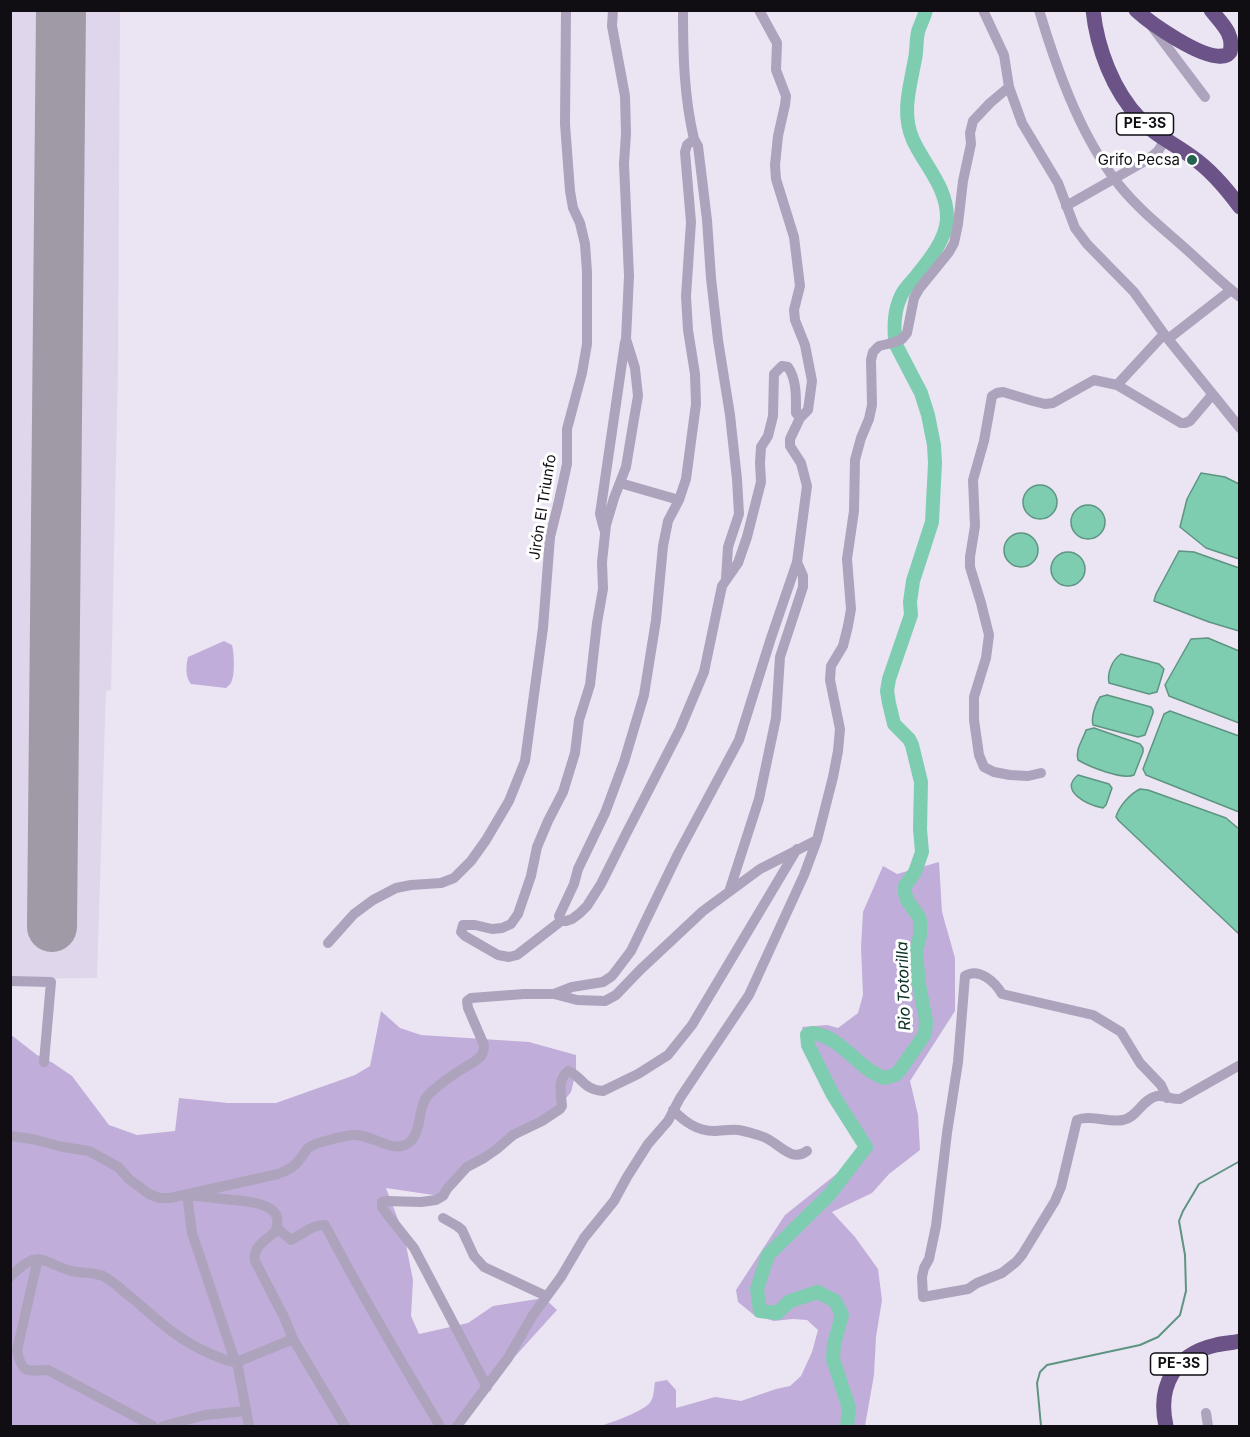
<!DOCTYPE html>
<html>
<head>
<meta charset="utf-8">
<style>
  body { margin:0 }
  #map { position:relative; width:1250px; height:1437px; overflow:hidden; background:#ebe5f3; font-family:Inter,sans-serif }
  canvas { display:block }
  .frame { position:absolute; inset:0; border:12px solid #100e13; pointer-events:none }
</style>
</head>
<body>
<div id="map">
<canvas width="1250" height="1437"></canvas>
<div class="frame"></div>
</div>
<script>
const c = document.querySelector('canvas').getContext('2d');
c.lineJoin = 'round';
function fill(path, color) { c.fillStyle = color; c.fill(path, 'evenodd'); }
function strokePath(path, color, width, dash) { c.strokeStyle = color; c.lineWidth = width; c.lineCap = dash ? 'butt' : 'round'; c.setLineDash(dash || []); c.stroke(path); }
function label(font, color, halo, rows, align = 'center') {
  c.font = font + ' Inter,sans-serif'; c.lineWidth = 6; c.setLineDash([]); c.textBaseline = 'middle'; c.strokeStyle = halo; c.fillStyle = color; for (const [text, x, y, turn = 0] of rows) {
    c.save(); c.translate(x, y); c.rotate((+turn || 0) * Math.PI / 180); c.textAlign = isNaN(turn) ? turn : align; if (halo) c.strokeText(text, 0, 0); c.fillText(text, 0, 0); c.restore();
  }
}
fill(new Path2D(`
  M10 11H120L118 370 111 690 106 691 97 978 11 979Z`), '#dfd6ec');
fill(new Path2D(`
  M224 641 232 645C234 652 235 673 232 680 231 684 229 685 226 688L191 684C185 677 186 666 188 657Z
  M939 862 942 912 955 958V1011L910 1081 918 1115 920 1150 889 1174 872 1193 832 1212 855 1237 878 1269 882 1300 876 1337 874 1375 865 1426H600C611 1423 647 1410 651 1401 654 1396 654 1388 655 1382L667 1380 676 1390V1408L715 1397 741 1401 776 1389 790 1386 801 1376 812 1352 818 1330 807 1320 793 1319 774 1321 754 1315 738 1302 736 1290 785 1215 854 1160 863 1146 859 1132 851 1120 825 1091 810 1057 802 1027 827 1025 838 1028 858 1013 863 995 861 947 863 912 883 866 897 874Z
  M381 1011 400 1028 421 1035 529 1042 576 1055V1072L571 1092 559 1107 507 1146 475 1159 440 1196 386 1188 404 1235 413 1280 411 1316 419 1334 468 1323 493 1306 544 1298 557 1310 471 1405 460 1426H11L10 1034 37 1055 53 1063 72 1076 109 1125 137 1135 175 1131 179 1098 228 1103H276L355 1075 370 1066Z`), '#c0add9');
const water = new Path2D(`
  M1201 473 1225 477 1239 484V559L1206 548 1180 527 1187 499Z
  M1023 502a17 17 0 1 1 34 0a17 17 0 1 1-34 0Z
  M1071 522a17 17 0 1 1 34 0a17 17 0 1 1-34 0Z
  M1004 550a17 17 0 1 1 34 0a17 17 0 1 1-34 0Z
  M1179 551 1194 552 1239 568V631L1209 622 1154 601 1156 594Z
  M1051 569a17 17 0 1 1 34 0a17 17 0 1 1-34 0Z
  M1208 638 1239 651V723L1169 696 1165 685 1191 639Z
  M1121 654 1159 664 1164 669 1157 692 1149 694 1109 683C1107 673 1112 660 1121 654Z
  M1107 695 1151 707 1153 710V713L1145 735 1138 737 1093 725C1091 717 1095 705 1100 697Z
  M1170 711 1239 736V812L1146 775 1143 769 1164 714Z
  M1094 728 1140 744 1143 748V752L1134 775C1122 780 1090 767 1078 760 1075 749 1083 740 1086 730Z
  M1078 775 1109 784 1112 788 1106 805 1103 808C1088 805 1058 791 1078 775Z
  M1140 789 1148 790 1226 818 1239 829V934L1119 821 1116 817C1119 806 1130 794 1140 789Z`);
fill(water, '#7fcdb1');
strokePath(water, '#5e9482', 1.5);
strokePath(new Path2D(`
  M1041 1426 1037 1383 1040 1372 1047 1365 1140 1345 1158 1337 1180 1315 1186 1291 1185 1255 1179 1221 1183 1211 1199 1184 1240 1161`), '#5e9482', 2);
strokePath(new Path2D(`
  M895 341C894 325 894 311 901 296 904 288 912 282 917 275 930 259 946 239 947 219 948 188 925 166 913 140 901 113 910 87 915 59 917 50 916 41 918 32 920 25 924 18 926 10
  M847 1426 849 1408 833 1359 834 1344 842 1315 835 1301 818 1292 790 1301 777 1313 760 1311 757 1289 768 1255 829 1195 866 1147 833 1095 808 1045 807 1035 813 1033C843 1038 858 1069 884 1078L895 1075 900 1070 925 1034 926 1021 919 984 916 952 920 935V921L919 917 907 900 905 893V886L915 872 922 852 920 829 921 782 912 745 909 739 894 724 889 703 887 691 889 679 911 615 910 602 913 581 932 522 935 463 934 445 928 415 921 393 895 343`), '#7fcdb1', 14);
strokePath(new Path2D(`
  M52 927 61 10`), '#a09aa6', 50);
strokePath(new Path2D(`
  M683 10C683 54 684 97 694 139
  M759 10 777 43 776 70 786 96 785 105 778 136 775 165 776 179 794 237 800 286 794 310 795 320 805 345 812 381 808 410 800 418
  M983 10 1004 55 1009 87 1022 123 1058 183 1075 228 1087 244 1134 292 1164 334 1240 428
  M1039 10C1056 67 1078 129 1113 177 1131 202 1155 222 1178 242 1199 260 1218 280 1240 297
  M1153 28 1205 97
  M1066 206 1147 160 1158 151 1165 140
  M1168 339 1231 290
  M1117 385 1164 334
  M620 483 679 500
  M604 529 600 514 625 342
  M1041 773 1028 776 1010 775 994 772 984 767 979 755 974 720V697L986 658 989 635 981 603 970 567V557L975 526 973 480 984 441 992 396 997 393 1003 392 1033 401 1045 404 1053 403 1094 380 1117 385 1181 423H1185L1190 421 1212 395
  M729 892 759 799 776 718 780 657 803 587V576L797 562
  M561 921 517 955 509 957 498 955 465 936 461 932 463 925H475L492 929 502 928 511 924 518 914 531 876 537 847 548 821 563 792 575 753 579 720 590 685 597 623 603 589 602 562 606 525 614 498 626 467 634 419 638 396 635 368 626 339 629 276 624 164 626 133 625 96 612 26 613 10
  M328 943 354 914 373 900 396 888 411 885 441 883 454 878 471 861 486 840 509 801 525 761 543 628 550 537 558 505 567 464V429L582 373 587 344V272L585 244 580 223 573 208 570 191 565 124 566 10
  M10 981 51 982 44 1062
  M554 994 572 987 603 982 612 976 631 951 678 854 739 740 771 638 797 562 807 486 801 463 790 446V439L800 418 796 413C796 398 797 380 788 367L782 366 774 374 773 416 768 436 761 447 760 463 761 482 747 537 738 563 722 586 704 672 680 729 626 834 601 884 587 906 580 913 572 919 566 921H561L559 916 574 884 578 869 605 813 624 762 644 695 656 620 663 546 668 521 679 500 686 479 696 404 695 374 688 330 686 296 691 222 685 152 687 145 694 139 698 146 707 220 711 278 718 340 730 415 737 479 739 514 728 547 726 579
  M1167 1098 1161 1085 1140 1063 1121 1032 1093 1015 1002 994C995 982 979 967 965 976L958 1062 947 1133 936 1226 929 1259 924 1268 922 1277 923 1297 968 1289 977 1283 1002 1273 1016 1262 1022 1255 1055 1201 1061 1187 1077 1120C1090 1114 1108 1123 1123 1120 1137 1118 1142 1099 1157 1096 1164 1095 1172 1100 1180 1099L1240 1065
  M673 1110C685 1122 697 1131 714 1131 722 1131 731 1129 738 1130 746 1131 754 1134 761 1136 777 1140 790 1164 807 1151
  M10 1136 32 1139 63 1147 89 1151 118 1167 129 1179 149 1194 159 1198H170L278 1174C287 1170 294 1168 300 1159 303 1156 305 1151 308 1148 313 1143 344 1136 352 1135 369 1133 391 1152 405 1145 425 1135 415 1107 430 1093 440 1084 452 1075 464 1068 468 1065 475 1062 479 1058 483 1055 484 1050 484 1045L468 1008 467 1001 471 998 524 994H554L577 1000 605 1001 616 995 640 970 703 911 760 869 817 840
  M443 1218 457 1226 462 1230 474 1256 484 1267 546 1296
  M277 1228 291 1240C301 1235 313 1224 325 1225 361 1294 400 1360 440 1426
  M38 1259 17 1350C22 1374 26 1371 48 1370L153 1426
  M10 1277C39 1248 39 1261 71 1271 81 1273 93 1272 103 1276 113 1281 123 1291 132 1298 158 1320 179 1341 211 1354 220 1358 228 1362 237 1362L293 1339
  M487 1387 414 1248 386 1213 382 1207V1202L386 1201 421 1202 436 1200 443 1196 447 1189 467 1167 484 1158 497 1149 513 1135 542 1121 560 1109 562 1106C561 1094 557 1080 568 1071 582 1076 583 1090 603 1091L638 1074 668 1055 692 1025 797 849
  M1206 1413 1208 1426
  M163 1426 205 1415 246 1411
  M249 1426 237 1362 233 1355 192 1233 187 1194 195 1196C208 1197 221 1199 234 1200 252 1202 287 1204 275 1232 266 1240 252 1247 255 1261L284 1317 293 1339 345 1426
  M457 1426 508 1358 533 1315 561 1277 584 1238 614 1201 627 1177 648 1144 668 1121 680 1098 749 995 804 875 817 840 833 777 838 751 840 729 830 680 831 666 843 646 848 626 851 609 847 559 854 511 855 460 861 438 869 419 872 405 871 360 873 352 879 346 892 343 902 339 907 333 914 298 919 289 949 252 954 243 958 224 963 181 971 144 970 133 973 121 990 103 1009 87`), '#ada3bd', 10);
strokePath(new Path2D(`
  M1093 10C1097 48 1113 91 1140 119 1154 135 1175 144 1192 157 1211 170 1226 188 1240 207
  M1136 10C1151 24 1202 59 1222 56 1227 56 1227 55 1230 52 1235 34 1221 23 1211 10
  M1166 1426C1157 1386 1175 1354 1216 1345 1224 1343 1232 1343 1240 1341`), '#6b5388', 15);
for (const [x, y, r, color] of [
  [1192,160,6,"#24634f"]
]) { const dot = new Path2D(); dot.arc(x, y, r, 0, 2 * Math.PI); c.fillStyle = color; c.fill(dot); strokePath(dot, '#fff', 2); }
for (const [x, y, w] of [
  [1145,124,57],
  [1179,1364,57]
]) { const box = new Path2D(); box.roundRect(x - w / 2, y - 11, w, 22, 4.5); c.fillStyle = '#fff'; c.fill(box); strokePath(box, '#100e13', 1.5); }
label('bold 14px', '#100e13', null, [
  ["PE-3S",1145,124],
  ["PE-3S",1179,1364]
]);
label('15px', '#100e13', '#fff', [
  ["Grifo Pecsa",1180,160]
], 'right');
label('15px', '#100e13', '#fff', [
  ["Jirón El Triunfo",543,507,-81]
]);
label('italic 16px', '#0b3025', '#fff', [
  ["Rio Totorilla",904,986,-92]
]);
</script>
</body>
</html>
